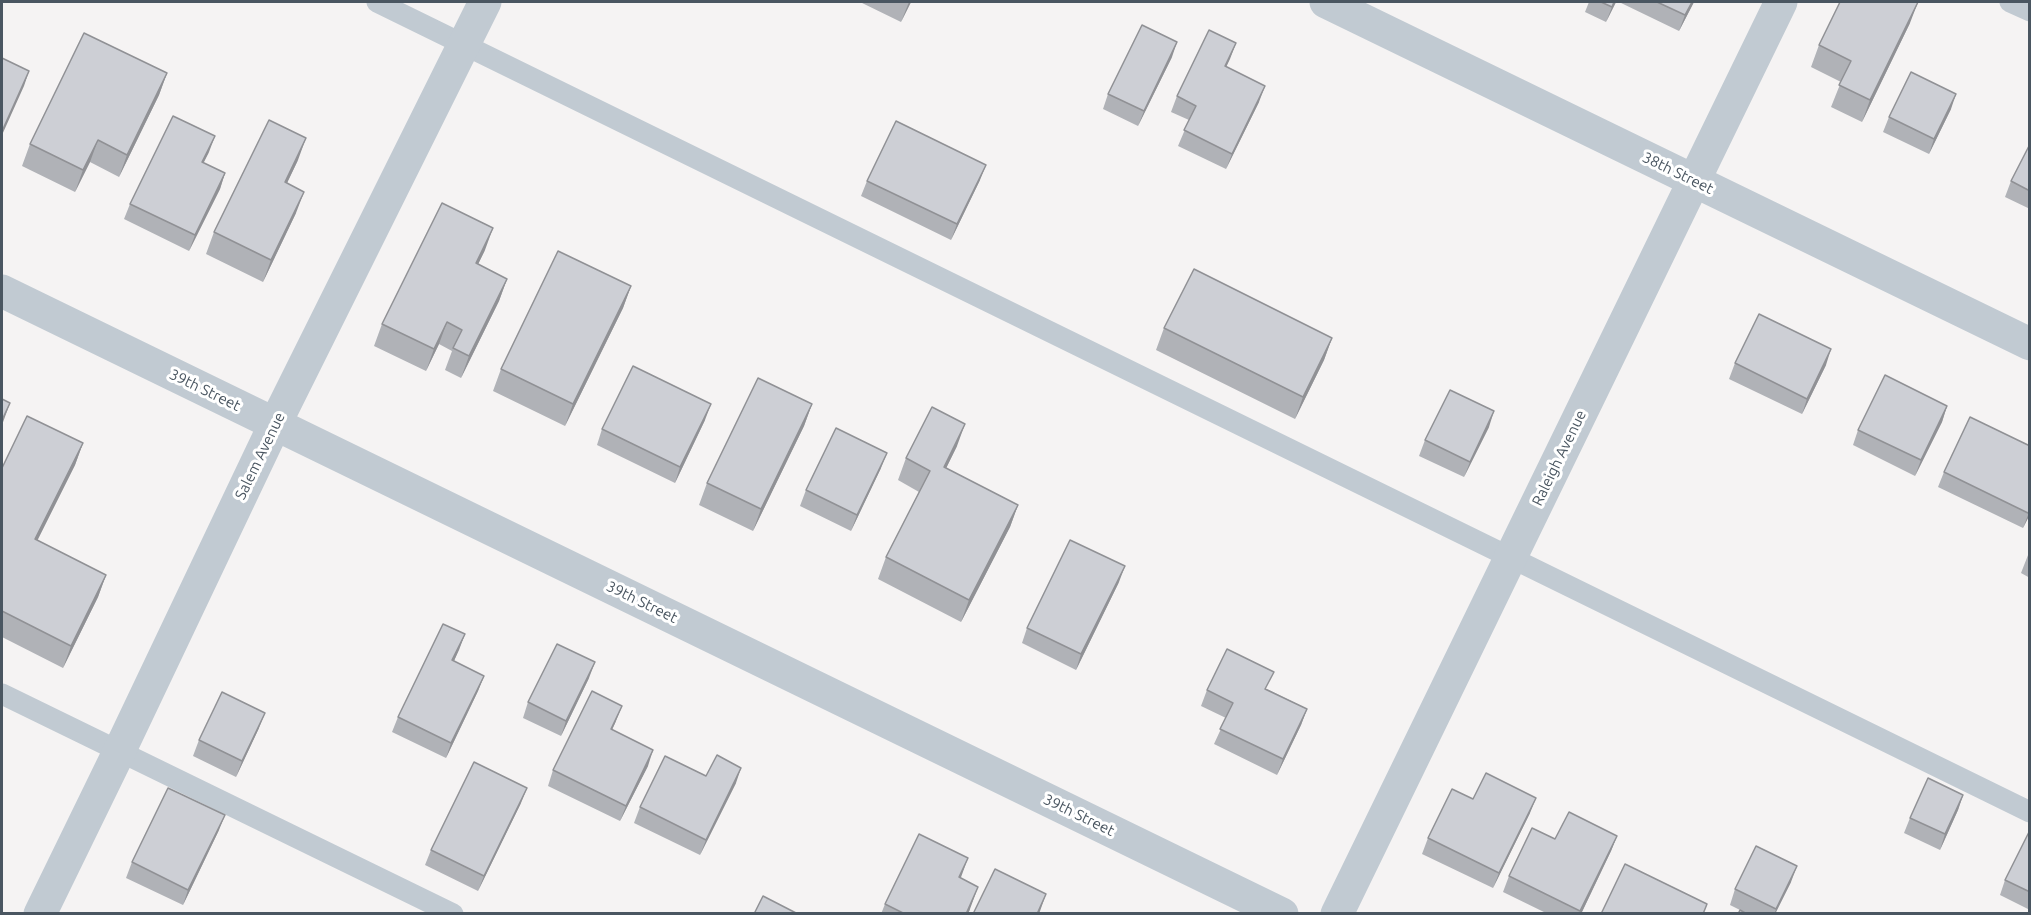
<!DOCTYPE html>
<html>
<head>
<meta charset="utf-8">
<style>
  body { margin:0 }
  #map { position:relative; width:2031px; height:915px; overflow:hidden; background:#f5f3f3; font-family:Ubuntu,sans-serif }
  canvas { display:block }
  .frame { position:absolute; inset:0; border:3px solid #4a5661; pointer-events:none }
</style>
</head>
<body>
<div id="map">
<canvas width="2031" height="915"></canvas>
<div class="frame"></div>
</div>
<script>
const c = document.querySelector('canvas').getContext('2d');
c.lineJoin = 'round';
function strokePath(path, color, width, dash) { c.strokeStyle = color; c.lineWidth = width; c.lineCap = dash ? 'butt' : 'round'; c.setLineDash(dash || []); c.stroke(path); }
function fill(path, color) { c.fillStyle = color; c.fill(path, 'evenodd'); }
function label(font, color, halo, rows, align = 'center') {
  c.font = font + ' Ubuntu,sans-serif'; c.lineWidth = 6; c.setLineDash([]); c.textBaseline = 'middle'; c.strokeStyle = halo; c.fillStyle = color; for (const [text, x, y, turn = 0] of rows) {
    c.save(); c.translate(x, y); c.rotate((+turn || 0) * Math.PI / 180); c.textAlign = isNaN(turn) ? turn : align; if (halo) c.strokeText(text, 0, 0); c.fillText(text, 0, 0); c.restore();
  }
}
strokePath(new Path2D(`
  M377 2 2030 812
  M2010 2 2030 11
  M2 694 453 914`), '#c1cad2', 21);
strokePath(new Path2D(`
  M1326 2 2030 344
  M2 291 1282 914
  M40 914 119 752 275 424 485 2
  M1337 914 1781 2`), '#c1cad2', 33);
fill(new Path2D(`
  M860 2H911L901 22Z
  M1589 2H1616L1606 22 1585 12Z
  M1619 2H1694L1679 31Z
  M1910 23 1862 122 1831 107 1841 82 1811 67 1819 45Z
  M1236 43 1226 67 1259 102 1226 169 1178 146 1189 120 1171 112 1177 96Z
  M1172 57 1138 126 1103 109 1108 94Z
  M167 73 159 95 119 177 90 162 75 192 22 166 30 144Z
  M1951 109 1929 154 1883 132 1889 117Z
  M2030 144V209L2005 197 2011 181Z
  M209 152 203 163 225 173 220 189 189 251 124 219 130 204Z
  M298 160 287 183 296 213 263 282 206 254 214 232Z
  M980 180 951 240 861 196 867 181Z
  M485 250 478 264 507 279 499 301 461 378 445 370 452 351 439 344 426 371 374 346 382 324Z
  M631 286 623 308 565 426 493 391 501 369Z
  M1164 328 1332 338 1324 360 1295 419 1156 350Z
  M1735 363 1826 365 1802 414 1729 379Z
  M812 404 804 426 753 531 699 505 707 483Z
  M1947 406 1942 422 1915 476 1853 445 1858 430Z
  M1970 417 2030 514 2023 528 1938 487 1944 472Z
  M705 420 675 483 597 445 602 429Z
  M1489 427 1464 477 1419 456 1425 440Z
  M83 443 75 465 37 541 106 575 98 597 63 668 2 637V468Z
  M957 446 946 468 1018 505 1010 527 961 622 878 579 886 557 919 492 898 480 906 458Z
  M881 468 851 531 800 506 806 490Z
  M2030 550V578L2021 573Z
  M1119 582 1076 670 1022 643 1027 628Z
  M465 634 454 661 484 676 478 691 446 758 392 732 398 717Z
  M589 678 561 736 523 718 528 702Z
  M1267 689 1307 709 1301 725 1277 775 1214 744 1226 718 1201 706 1207 690Z
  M616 721 612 730 648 766 620 821 548 786 553 770Z
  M259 728 236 777 193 756 199 740Z
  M736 783 700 855 634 823 640 807Z
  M1963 795 1958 810 1940 850 1904 833 1910 818Z
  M1473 799 1530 813 1493 888 1422 854 1428 838Z
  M521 803 478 891 425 865 431 850Z
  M219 830 183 905 126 878 132 862Z
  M2030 830V910L2000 895 2005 880Z
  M1617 836 1611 851 1581 914H1548L1503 892 1509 876Z
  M961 878 970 909 968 914H881L885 904Z
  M1791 882 1775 914H1748L1730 905 1735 889Z`), '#b0b2b7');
fill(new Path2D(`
  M909 2H911L901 22Z
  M1614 2H1616L1606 22Z
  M1692 2H1694L1679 31 1685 15Z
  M1918 2 1910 23 1862 122 1870 100Z
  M1177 42 1172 57 1138 126 1144 111Z
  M1236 43 1230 59 1219 82 1225 66Z
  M29 71 24 86 2 135 3 129Z
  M167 73 159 95 119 177 127 155Z
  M1265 86 1259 102 1226 169 1232 154Z
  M1956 94 1951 109 1929 154 1934 139Z
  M215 136 209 152 196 178 202 162Z
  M306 138 298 160 277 204 285 182Z
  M98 140 90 162 75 192 83 170Z
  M986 165 980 180 951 240 957 224Z
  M225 173 220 189 189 251 195 235Z
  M304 192 296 213 263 282 271 260Z
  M493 228 485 250 468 285 476 263Z
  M507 279 499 301 461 378 469 356Z
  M631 286 623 308 565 426 573 404Z
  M447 322 439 344 426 371 434 349Z
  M1332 338 1324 360 1295 419 1303 397Z
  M1831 349 1826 365 1802 414 1807 399Z
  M10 403 2 425V426V420Z
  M711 404 705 420 675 483 680 467Z
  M812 404 804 426 753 531 761 509Z
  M1947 406 1942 422 1915 476 1921 460Z
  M1494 411 1489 427 1464 477 1470 462Z
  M965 424 957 446 936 489 944 467Z
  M83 443 75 465 27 561 35 539Z
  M887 453 881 468 851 531 857 515Z
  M1018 505 1010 527 961 622 969 600Z
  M2030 510V514L2023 528Z
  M1125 566 1119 582 1076 670 1081 654Z
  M106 575 98 597 63 668 71 646Z
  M465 634 459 650 447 676 452 660Z
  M595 662 589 678 561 736 566 721Z
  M484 676 478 691 446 758 451 743Z
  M622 706 616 721 605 745 611 729Z
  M1307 709 1301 725 1277 775 1283 759Z
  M265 713 259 728 236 777 242 761Z
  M653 750 648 766 620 821 626 806Z
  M741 768 736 783 700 855 706 840Z
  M527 788 521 803 478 891 484 876Z
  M1963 795 1958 810 1940 850 1945 834Z
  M1536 798 1530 813 1493 888 1499 873Z
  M225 815 219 830 183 905 188 890Z
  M1617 836 1611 851 1581 914H1579Z
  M968 858 960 880 959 877Z
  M1797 866 1791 882 1775 914H1774Z
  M978 887 970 909 968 914H966Z
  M1046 894 1039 914H1036Z`), '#909195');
const building = new Path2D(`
  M1601 2H1614L1612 7Z
  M1657 2H1692L1685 15Z
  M1840 2H1918L1870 100 1839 85 1851 61 1819 45Z
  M1142 25 1177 42 1144 111 1108 94Z
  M1209 30 1236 43 1225 66 1265 86 1232 154 1184 130 1196 106 1177 96Z
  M84 33 167 73 127 155 98 140 83 170 30 144Z
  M2 58 29 71 3 129 2 128Z
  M1911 72 1956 94 1934 139 1889 117Z
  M173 116 215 136 202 162 225 173 195 235 130 204Z
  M269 120 306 138 285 182 304 192 271 260 214 232Z
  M896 121 986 165 957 224 867 181Z
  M2030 144V191L2011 181Z
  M442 203 493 228 476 263 507 279 469 356 453 348 462 330 447 322 434 349 382 324Z
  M558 251 631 286 573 404 501 369Z
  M1194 269 1332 338 1303 397 1164 328Z
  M1759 314 1831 349 1807 399 1735 363Z
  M633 366 711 404 680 467 602 429Z
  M1885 375 1947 406 1921 460 1858 430Z
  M758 378 812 404 761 509 707 483Z
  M1450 390 1494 411 1470 462 1425 440Z
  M2 399 10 403 2 420Z
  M932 407 965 424 944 467 1018 505 969 600 886 557 930 471 906 458Z
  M27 416 83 443 35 539 106 575 71 646 2 611V468Z
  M1970 417 2030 446V510L2028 513 1944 472Z
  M836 428 887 453 857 515 806 490Z
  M1070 540 1125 566 1081 654 1027 628Z
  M443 624 465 634 452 660 484 676 451 743 398 717Z
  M557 644 595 662 566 721 528 702Z
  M1227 649 1274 672 1265 689 1307 709 1283 759 1220 729 1233 703 1207 690Z
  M592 691 622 706 611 729 653 750 626 806 553 770Z
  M222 692 265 713 242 761 199 740Z
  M717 755 741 768 706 840 640 807 665 756 706 776Z
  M474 762 527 788 484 876 431 850Z
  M1486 773 1536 798 1499 873 1428 838 1452 789 1473 799Z
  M1928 778 1963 795 1945 834 1910 818Z
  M168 788 225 815 188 890 132 862Z
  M1569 812 1617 836 1580 911 1509 876 1532 828 1555 839Z
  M2030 830V892L2005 880Z
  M919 834 968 858 959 877 978 887 966 914H905L885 904Z
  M1756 846 1797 866 1776 909 1735 889Z
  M1625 864 1707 904 1703 914H1601Z
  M995 869 1046 894 1037 914H973Z
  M763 896 798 914H754Z
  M1740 910 1747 914H1738Z`);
fill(building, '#cdcfd5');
strokePath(building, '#909195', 1.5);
label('15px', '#4a5661', '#fff', [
  ["38th Street",1678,173,26],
  ["39th Street",205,390,26],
  ["Salem Avenue",260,456,-64],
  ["Raleigh Avenue",1559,458,-64],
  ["39th Street",642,602,26],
  ["39th Street",1079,815,26]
]);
</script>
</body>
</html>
